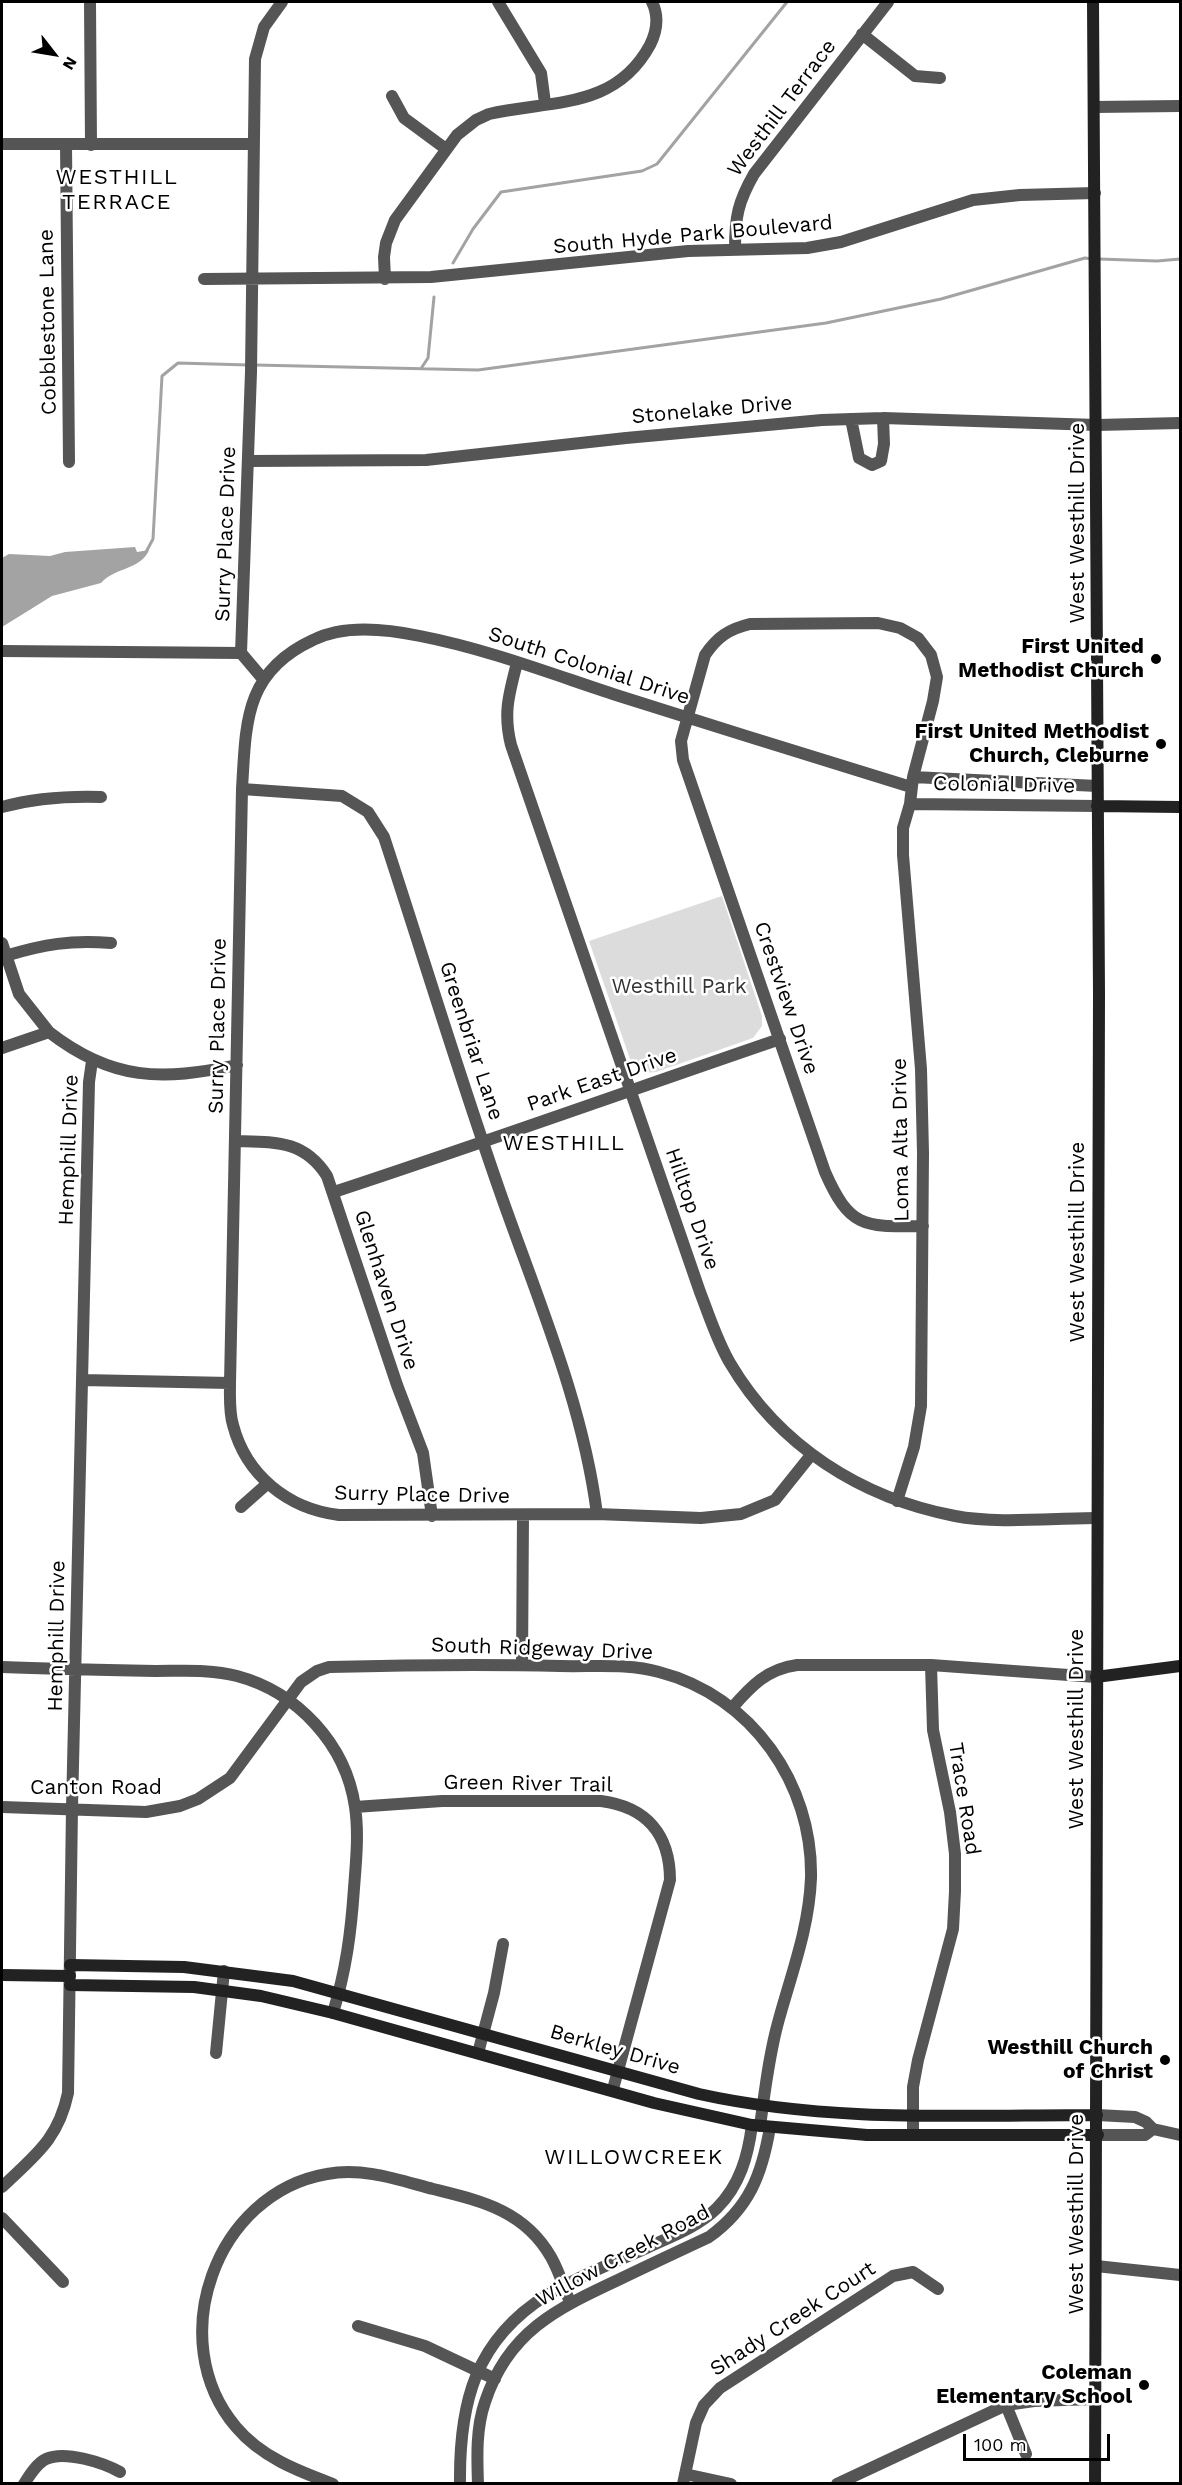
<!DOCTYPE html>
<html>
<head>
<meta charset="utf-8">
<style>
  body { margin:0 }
  #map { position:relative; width:1182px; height:2485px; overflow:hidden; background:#fff; font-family:"Work Sans",sans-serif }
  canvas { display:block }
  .frame { position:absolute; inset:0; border:3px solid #000; pointer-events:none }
  .north { position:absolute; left:24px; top:24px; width:60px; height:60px; -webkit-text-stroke:4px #fff; paint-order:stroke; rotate:121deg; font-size:16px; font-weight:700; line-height:24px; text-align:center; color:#000 }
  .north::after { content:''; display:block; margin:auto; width:21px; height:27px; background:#000; clip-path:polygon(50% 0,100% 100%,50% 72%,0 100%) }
  .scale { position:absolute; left:963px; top:2434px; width:147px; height:27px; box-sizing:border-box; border:3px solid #000; border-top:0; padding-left:8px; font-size:18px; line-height:21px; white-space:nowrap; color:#000; -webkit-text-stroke:4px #fff; paint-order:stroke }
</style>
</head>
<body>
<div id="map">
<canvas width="1182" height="2485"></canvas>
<div class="frame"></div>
<div class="north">N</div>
<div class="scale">100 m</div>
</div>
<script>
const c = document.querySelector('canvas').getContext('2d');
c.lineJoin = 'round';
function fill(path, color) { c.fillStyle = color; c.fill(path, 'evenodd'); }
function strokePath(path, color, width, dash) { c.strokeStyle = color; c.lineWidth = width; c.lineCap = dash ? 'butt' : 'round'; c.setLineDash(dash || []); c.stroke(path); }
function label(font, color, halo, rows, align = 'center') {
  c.font = font + ' "Work Sans",sans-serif'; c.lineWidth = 5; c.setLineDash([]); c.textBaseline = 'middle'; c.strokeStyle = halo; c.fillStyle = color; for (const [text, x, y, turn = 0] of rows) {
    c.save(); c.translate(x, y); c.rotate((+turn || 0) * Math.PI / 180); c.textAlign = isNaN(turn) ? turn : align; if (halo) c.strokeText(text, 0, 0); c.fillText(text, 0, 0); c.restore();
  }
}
fill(new Path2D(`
  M722 896 762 1016V1026L753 1038 656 1072C644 1074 636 1070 630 1059L589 941Z`), '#dcdcdc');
fill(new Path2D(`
  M135 547 137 552 149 550C141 570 115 567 101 583L52 596 2 627V558L9 554 50 556 65 552Z`), '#a3a3a3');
strokePath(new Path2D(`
  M1099 259 1157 261 1180 259
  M453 263 473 229 501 192 642 171 657 164 787 2
  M255 365 478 370 826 323 941 299 1085 258 1092 259
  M422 367 428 358 434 297
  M146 552 153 539 162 376 178 363 248 365`), '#a3a3a3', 3);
strokePath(new Path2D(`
  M90 2 91 145
  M498 2 541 73 545 103
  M862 34 915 76 940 78
  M392 96 404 118 446 149
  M1094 107 1180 106
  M2 144H253
  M66 144 69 462
  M735 249C735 217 738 202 754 174L888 2
  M204 279 431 277 688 251 807 248 841 242 973 200 1020 195 1095 193
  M385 279 384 257 386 243 395 220 457 135 476 120 489 114C550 100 615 110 650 45 657 31 659 16 652 2
  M851 419 859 458 872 465 881 461 884 444 883 418
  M248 461 426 460 626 438 822 420 883 418 1097 425 1180 423
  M2 651 241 653
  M517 663C509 694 503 713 511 745L700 1292C709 1315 717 1341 730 1363 779 1446 861 1498 955 1516 995 1524 1055 1518 1096 1518
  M263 679 241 653 251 372 255 59 264 27 282 2
  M913 777 1097 786
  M242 789 342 796 368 812 384 837C423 956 459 1075 500 1192 537 1298 583 1403 597 1514
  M910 804 1097 806
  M2 807C35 798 66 796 101 797
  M2 943 19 994 49 1032
  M5 956C45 944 70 940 111 943
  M2 1048 49 1032C112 1081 162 1081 237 1065
  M236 1141C275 1142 304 1140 327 1176L397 1385 423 1453 432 1516
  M334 1192C483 1143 631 1090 780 1039
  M82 1380 230 1383
  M811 1455 775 1500 741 1514 701 1518 597 1514 339 1515C288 1509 246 1475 233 1425 229 1412 230 1397 230 1383L242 789C246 723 244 672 313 640 344 624 387 629 420 636 487 649 552 674 616 695 714 726 813 757 911 787
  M897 1501 914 1447 921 1406 923 1153 921 1069 903 855V828L910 804 913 777 933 701 937 677 931 655 918 638 900 628 878 623 750 624C729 629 717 637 705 655L681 741 683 760 825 1172C850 1229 865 1227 923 1226
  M241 1507 267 1484
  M522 1665 523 1515
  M2 1667C53 1669 104 1670 156 1671 182 1671 211 1669 237 1676 297 1692 346 1744 355 1807 359 1833 356 1862 354 1888 351 1933 346 1970 333 2013
  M732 1708C751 1686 767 1669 797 1665H931L1096 1677
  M2 1807 146 1812 180 1806 198 1799 230 1778 301 1682 317 1671 329 1667C406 1665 483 1664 560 1666 592 1667 628 1663 659 1672 752 1696 813 1784 811 1878 809 1928 792 1972 779 2019 769 2054 765 2091 760 2126
  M355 1807 442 1801H601C647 1807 670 1835 670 1880L613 2089
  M216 2053 224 1971
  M478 2053 494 1993 503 1944
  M1097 2115 1135 2117 1146 2122 1153 2129 1180 2135
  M913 2134V2087L918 2060 953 1929 955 1891V1854L950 1812 933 1730 931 1665
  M1098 2135H1145L1153 2129
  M2 2187C35 2155 58 2140 68 2093L72 1808 89 1082 92 1061
  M2 2218 63 2282
  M1096 2266 1180 2275
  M358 2326 425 2346 495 2379
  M1006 2405 1026 2454
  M685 2474 731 2484
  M24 2484C29 2476 37 2463 46 2459 65 2450 104 2463 120 2472
  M333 2484C298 2471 261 2457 236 2427 163 2341 215 2193 327 2174 363 2167 399 2180 433 2189 481 2201 524 2210 551 2257 559 2271 564 2288 570 2302
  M460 2484C459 2403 475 2340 547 2295 577 2277 610 2264 642 2250 667 2238 697 2228 717 2208 740 2185 748 2156 752 2125
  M478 2484C477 2456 476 2428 485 2402 508 2332 556 2309 618 2280 649 2265 679 2251 709 2237 749 2208 762 2175 770 2127
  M683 2484 696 2423 704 2405 720 2388 893 2276 913 2272 938 2289
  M837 2484 1006 2405 1034 2401 1095 2399`), '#555', 12);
strokePath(new Path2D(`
  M1093 2 1099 994 1095 2484
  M1097 806 1180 807
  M1096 1677 1180 1666
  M70 1965 184 1967 293 1981 699 2094C830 2123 964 2115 1097 2115
  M2 1975 70 1976
  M70 1985 194 1987 261 1996 333 2013 654 2103 752 2125 867 2135H1098`), '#222', 12);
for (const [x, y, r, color] of [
  [1156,659,6,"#000"],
  [1161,744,6,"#000"],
  [1165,2060,6,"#000"],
  [1144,2385,6,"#000"]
]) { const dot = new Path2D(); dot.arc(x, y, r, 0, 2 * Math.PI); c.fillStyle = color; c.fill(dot); strokePath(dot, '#fff', 2); }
label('21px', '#000', '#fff', [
  ["Westhill Terrace",782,108,-53],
  ["South Hyde Park Boulevard",693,235,-5],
  ["Cobblestone Lane",48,322,-91],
  ["Stonelake Drive",712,410,-5],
  ["West Westhill Drive",1078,523,-90],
  ["Surry Place Drive",226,534,-88],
  ["South Colonial Drive",589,666,18],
  ["Colonial Drive",1004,785,1],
  ["Crestview Drive",786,998,71],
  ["Surry Place Drive",218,1026,-89],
  ["Greenbriar Lane",471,1041,72],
  ["Park East Drive",602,1080,-19],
  ["Loma Alta Drive",901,1140,-91],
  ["Hemphill Drive",69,1150,-88],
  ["Hilltop Drive",692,1209,71],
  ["West Westhill Drive",1078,1242,-90],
  ["Glenhaven Drive",386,1290,72],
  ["Surry Place Drive",422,1495,1],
  ["Hemphill Drive",57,1636,-89],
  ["South Ridgeway Drive",542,1649,2],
  ["West Westhill Drive",1077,1729,-90],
  ["Green River Trail",528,1784,1],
  ["Canton Road",96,1788],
  ["Trace Road",964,1799,81],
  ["Berkley Drive",615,2050,16],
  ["West Westhill Drive",1077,2214,-90],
  ["Willow Creek Road",623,2256,-28],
  ["Shady Creek Court",793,2319,-33]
]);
label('bold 21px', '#000', '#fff', [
  ["First United",1144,647],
  ["Methodist Church",1144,671],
  ["First United Methodist",1149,732],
  ["Church, Cleburne",1149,756],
  ["Westhill Church",1153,2048],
  ["of Christ",1153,2072],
  ["Coleman",1132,2373],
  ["Elementary School",1132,2397]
], 'right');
label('21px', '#333', '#fff', [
  ["Westhill Park",679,987]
]);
c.letterSpacing = '1.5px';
label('22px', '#000', '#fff', [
  ["WESTHILL",117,178],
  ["TERRACE",117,203],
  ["WESTHILL",564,1144],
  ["WILLOWCREEK",634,2158]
]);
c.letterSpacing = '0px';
</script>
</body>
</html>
